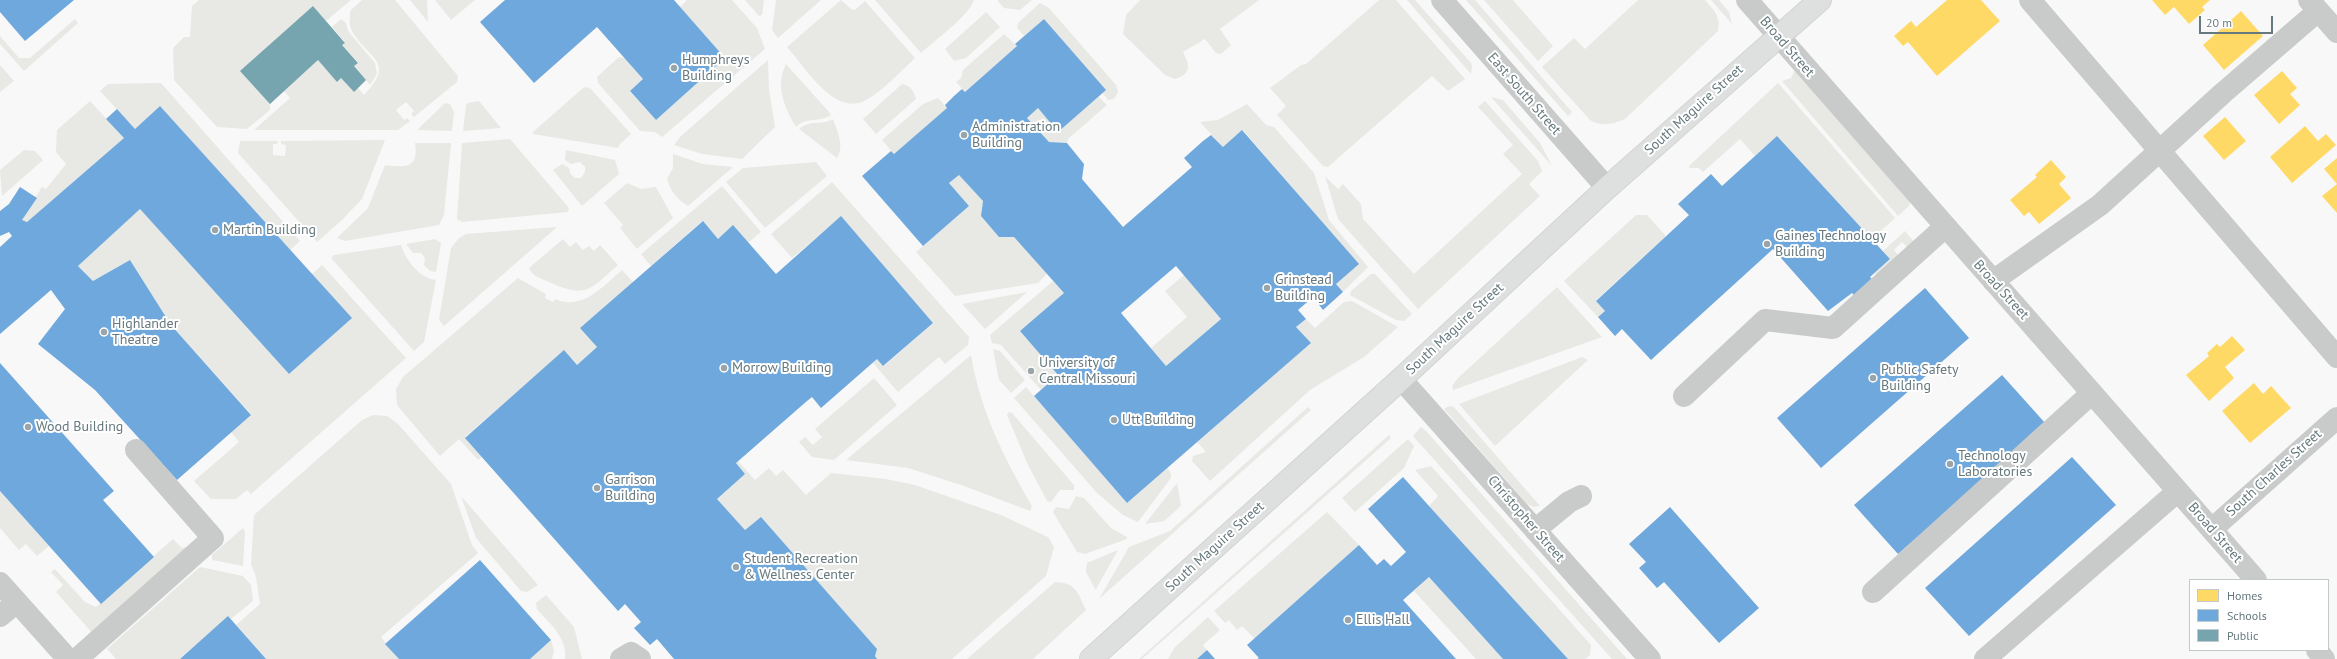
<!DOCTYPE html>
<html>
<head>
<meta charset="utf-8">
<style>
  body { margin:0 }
  #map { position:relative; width:2337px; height:659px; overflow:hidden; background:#f8f8f8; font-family:"PT Sans",sans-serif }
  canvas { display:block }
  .legend { position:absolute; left:2189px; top:579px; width:140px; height:72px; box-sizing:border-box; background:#fff; border:1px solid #c2c9cb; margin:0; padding:5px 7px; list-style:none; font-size:12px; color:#66797e }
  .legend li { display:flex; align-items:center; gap:8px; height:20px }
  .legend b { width:20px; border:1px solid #c2c9cb }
  .scale { position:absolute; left:2199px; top:16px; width:74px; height:18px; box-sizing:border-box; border:2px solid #66797e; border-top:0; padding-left:5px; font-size:12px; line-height:14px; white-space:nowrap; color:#66797e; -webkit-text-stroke:3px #fff; paint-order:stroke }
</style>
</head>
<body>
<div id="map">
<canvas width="2337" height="659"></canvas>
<ul class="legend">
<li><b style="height:11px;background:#ffd966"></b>Homes</li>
<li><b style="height:11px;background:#6fa8dc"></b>Schools</li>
<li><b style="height:11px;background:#76a5af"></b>Public</li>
</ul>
<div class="scale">20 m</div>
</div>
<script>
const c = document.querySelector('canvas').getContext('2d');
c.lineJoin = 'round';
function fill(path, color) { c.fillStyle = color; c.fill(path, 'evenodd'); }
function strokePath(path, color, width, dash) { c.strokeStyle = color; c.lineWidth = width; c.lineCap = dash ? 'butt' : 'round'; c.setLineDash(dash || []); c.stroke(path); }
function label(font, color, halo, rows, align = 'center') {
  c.font = font + ' "PT Sans",sans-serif'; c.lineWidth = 4; c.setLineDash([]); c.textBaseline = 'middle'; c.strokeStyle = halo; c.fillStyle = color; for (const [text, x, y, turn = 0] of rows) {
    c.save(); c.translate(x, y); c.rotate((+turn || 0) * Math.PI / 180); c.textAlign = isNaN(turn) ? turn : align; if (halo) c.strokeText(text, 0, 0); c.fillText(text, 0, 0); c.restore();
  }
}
fill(new Path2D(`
  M199 0H351L326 21 313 6 270 104V110L247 129 217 127 174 80 173 48 184 37H190L192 6Z
  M362 0H395L458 76 457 82 414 117 411 114 414 111 406 102 396 110 404 120 407 118 410 121 398 130H254L290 98 284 91 318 60 337 81 341 78 353 91 358 88 364 95C398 60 366 59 351 29 349 24 350 16 350 11Z
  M410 0H427L428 22Z
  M435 0H475L451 20Z
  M687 0H732L757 28 765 49 662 137 655 132 640 131 598 83 597 77 619 57 625 58 643 79 630 92 656 120 725 58 680 7Z
  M745 0H764L762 15 759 16Z
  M776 0H821L778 38 772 30Z
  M841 0 851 9 855 10 865 1 915 58C900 72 884 90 866 100 835 118 805 67 787 47Z
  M875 0H974C968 17 935 40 921 53Z
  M997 0H1032L1020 10 1004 8Z
  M1140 0H1259L1220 29 1231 45 1221 54 1216 53 1205 39 1183 52C1189 65 1193 73 1175 79L1165 75 1123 34 1126 15Z
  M1379 0H1396L1465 79 1448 91 1432 76 1328 167 1323 166 1277 115 1286 106 1270 88 1301 65 1306 64Z
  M1407 0H1415L1471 63 1472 67 1471 74Z
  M1466 0H1475L1572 112 1568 116Z
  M1484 0H1513L1553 46 1538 61Z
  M1638 0H1705C1714 10 1721 17 1718 31L1625 119C1614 124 1601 127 1590 120L1542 67 1574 38 1585 49Z
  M1711 0H1719L1729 12 1732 24Z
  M1040 3 1049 8 1116 85 1118 92 1114 99 1108 100 1044 19 1024 36 1017 28 1018 23Z
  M986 12 1000 27 966 58 954 61 945 49Z
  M75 19 78 23 24 71 0 44V36L19 58H30Z
  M341 19 346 23 348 31 375 63 377 74 370 85 354 66 358 62 342 45 345 42 332 27Z
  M1004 34 1017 46 965 92 956 82 961 78 963 70Z
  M768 60 769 89 775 127 742 159 702 154 674 145 681 136Z
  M786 64 829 112 831 115C819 123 807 116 796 127 784 107 775 85 786 64Z
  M0 65 14 81 0 92Z
  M1795 70 1911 200 1909 206 1898 216 1782 81 1791 78Z
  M161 83 300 241 290 250 160 106 135 129 100 91 108 84Z
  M1778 83 1895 218 1872 239 1777 136 1755 156 1740 139 1703 172 1699 168H1689L1690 165Z
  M902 84C911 86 914 91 916 99L876 134 863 119Z
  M587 87 591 89 631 134 620 144 618 148 533 134V132L583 88Z
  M1098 96 1107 105 1068 139 1067 143 1049 142 1027 118 1038 108 1058 131Z
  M1491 97 1503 100 1540 143 1552 166Z
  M938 98 947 108 894 154 882 140 923 104Z
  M90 101 124 138 27 222 22 220 42 187 46 189 66 164 56 152 57 130Z
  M479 101 501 128 463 131 466 105 468 103Z
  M1485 101 1538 161 1542 171 1529 184 1540 196 1418 309 1338 219 1325 176 1338 189 1343 184 1361 204 1363 219 1414 274 1522 174 1503 154 1513 145 1478 107Z
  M445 103 450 104 454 112 452 131 417 130Z
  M1247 104 1266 125 1274 127 1314 173 1329 220 1368 267 1343 292 1336 284 1358 264 1243 130 1223 147 1200 122 1218 120Z
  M833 119C837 131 845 146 837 158L799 129C810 119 822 126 833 119Z
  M510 139 569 208 568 212 462 222 457 219 462 143Z
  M385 140 362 199 342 220 317 242 238 153 240 141H278L277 144H273V155L285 156 286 145 281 144V141Z
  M415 143H451L444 215 439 225 345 241 337 238 368 208 385 165C406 168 419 168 415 143Z
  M24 150 35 151 43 160 2 196 0 170Z
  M566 150 615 160 619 174 582 206 553 170 562 164 569 168 570 173 575 178H581L585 172V167L580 162 571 164 565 160Z
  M673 154 703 164 733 167 688 206C677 199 671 192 667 179L673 168Z
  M816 162 827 176 765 228 726 182 743 168Z
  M959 175 983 201 981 216 999 236 1014 237 1047 274 1038 283 955 296 916 252 969 206 949 183Z
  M832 182 969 337 968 345 945 364 939 357 898 392 873 363 877 359 884 366 933 323 841 217 792 258 771 234Z
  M627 183 641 189 656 187 673 218 637 249 620 228 623 225 604 203Z
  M722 186 761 232 748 243 718 239 702 221 651 266 641 254Z
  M140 209 289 374 351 318 312 274 322 265 406 358 251 494 247 490 236 499H211L194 481 239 442 231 432 251 414 171 325 130 260 93 281 78 266Z
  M1636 215H1647L1666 236 1596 300 1605 311 1598 317 1564 281Z
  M556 227V228L444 326 439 320 451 248 459 238 466 234Z
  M1905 231 1914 242 1908 248 1902 242 1894 250 1899 256 1876 276 1875 273 1890 259 1883 251Z
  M435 239 441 243 436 272 430 271 424 265 425 258 421 253H413L406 244Z
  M563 239 570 247 576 242 583 250 589 246 594 251 600 245 618 265C589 290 587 299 549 282 542 279 532 276 529 268Z
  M401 245C405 259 420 279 436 280L424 342 414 351 331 258 334 255Z
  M622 270 633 282 581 327 597 347 577 365 564 351 465 437 482 457 478 460 459 439 440 456 397 405 396 389 403 377 518 278 546 294 545 298 553 302 555 299C583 311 603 286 622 270Z
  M1371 274H1375L1412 314 1404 321 1396 320 1350 295 1351 291Z
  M1184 275 1221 319 1166 366 1151 348 1187 317 1165 291Z
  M1053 281 1064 293 1020 331 1058 375 1041 390 1001 345 992 343 990 335Z
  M1557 287 1602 337 1453 390 1452 386 1458 378Z
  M1027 292 985 329 962 304Z
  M1352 301 1398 327 1364 357 1310 390 1210 481 1192 461 1193 456 1206 452 1197 442 1310 344 1296 327 1306 319 1315 328 1344 302Z
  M993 349 1000 351 1025 380 1011 393 999 380Z
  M971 355C980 410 1004 458 1032 506L1030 511 964 486 908 468 846 460Z
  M1582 357 1588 360 1495 446 1459 404Z
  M874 378 897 405 834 460 812 457 799 442 805 437 813 445 822 437 815 429Z
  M1026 387 1127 503 1167 468 1171 473V478L1138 522 1123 515 1097 493 1014 398Z
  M1449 406 1454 407 1540 506 1534 507 1527 504 1444 409Z
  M1308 407 1311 410 1099 599 1129 547 1170 531Z
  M1009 412 1012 413 1074 485V490H1060L1051 502 1047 501 1028 465 1007 415Z
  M373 415 387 416 398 424 451 484 472 545 478 553 381 637 399 659H266L236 625 260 604 256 577 251 564 254 515 362 420Z
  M1421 427 1427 432 1627 659H1612L1413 436Z
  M1389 435 1391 438 1142 659H1139Z
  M1408 439 1414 446 1404 468 1355 512 1342 498Z
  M738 461 755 480 769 468 776 476 783 470 806 495 831 473 886 479 915 485 1001 515 1048 537 1054 547 1046 576 952 659H877L875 656 876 649 761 517 745 530 717 499 745 474 736 463Z
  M1431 466 1591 645 1590 655 1585 659H1568L1429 506 1438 496 1415 470Z
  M1177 483 1181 506 1164 521 1145 524Z
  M0 491 49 546 37 556 26 544 19 550 0 528Z
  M461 496 538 585 527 592 521 591 476 538Z
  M1076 496 1084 498 1111 528 1127 537V539L1085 554 1077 552 1053 512 1056 507 1069 509Z
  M1327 512 1359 545 1255 639 1242 626 1237 630 1229 620 1225 623 1214 611Z
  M243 528 245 532 243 566 212 560V555Z
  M173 539 182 548 186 547 187 550 94 635 56 592 63 585 51 572 55 569 85 602 96 607Z
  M1118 550 1096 589H1095L1086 572 1087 563Z
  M200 567 243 576 251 585 253 601 231 619 228 617 180 659H116L107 649Z
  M1429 577 1503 659H1476L1414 591Z
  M1055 582C1077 583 1077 592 1086 610L1033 659H967Z
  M546 595 574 627 582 659H565C568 638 549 623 537 609L536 603Z
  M1208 617 1220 630 1203 645 1207 650 1197 659H1168L1175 647Z
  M551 640 554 651 552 659H530Z`), '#e8e9e5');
fill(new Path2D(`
  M1947 0H1981L2000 21 1937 76 1908 42 1903 46 1894 36 1911 21 1916 27Z
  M2152 0H2210L2202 7 2205 10 2189 24 2174 7 2165 15Z
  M2241 11 2263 36 2224 70 2203 45Z
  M2282 71 2297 88 2290 94 2300 105 2279 124 2254 95Z
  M2225 117 2246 141 2224 160 2203 136Z
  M2305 126 2318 141 2326 134 2336 145 2292 183 2270 157Z
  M2337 158V184L2324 169Z
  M2051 160 2066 177 2059 184 2071 198 2039 224 2029 212 2024 216 2010 200 2037 177 2035 175Z
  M2337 184V213L2322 196Z
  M2232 336 2245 350 2225 367 2234 378 2209 401 2186 375 2209 356 2207 353 2217 344 2220 347Z
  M2254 383 2263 394 2271 386 2291 408 2250 443 2222 411Z`), '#ffd966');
fill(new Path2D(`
  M0 0H74L25 41 0 12Z
  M505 0H674L725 58 656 120 630 91 643 79 597 27 534 83 480 22Z
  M1044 19 1106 90 1058 132 1038 108 1027 118 1049 142 1067 143 1084 164 1082 179 1123 227 1192 167 1184 158 1203 141 1211 135 1223 147 1242 130 1359 264 1336 284 1343 292 1323 310 1313 297 1298 310 1306 319 1296 327 1311 343 1127 503 1034 396 1058 375 1020 331 1064 293 1014 237H999L981 216 983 201 959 175 949 183 969 206 923 246 862 176 891 151 894 154 947 108 945 105 954 96 962 89 965 92 1017 46 1015 44ZM1176 266 1221 319 1166 366 1121 313Z
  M160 106 352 318 289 374 140 209 78 266 93 281 130 260 171 325 251 415 177 480 95 390 38 344 65 309 51 290 0 334V247L12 236 9 232 0 236V211L9 204 20 187 37 198 22 220 27 222 124 138 106 119 117 109 135 129Z
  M1777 136 1890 259 1870 277 1877 284 1859 301 1852 293 1828 311 1773 249 1651 360 1622 329 1615 336 1598 317 1605 311 1596 301 1689 215 1678 204 1711 174 1722 186Z
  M841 216 933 323 883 366 877 359 821 408 812 397 807 401 736 463 745 474 717 499 745 530 761 517 877 649 875 656 877 659H674L657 639 650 645 634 628 641 622 625 604 618 611 465 438 564 350 577 365 597 347 580 328 703 221 718 239 733 225 776 274Z
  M1925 288 1969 338 1821 468 1777 418Z
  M0 363 114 491 103 500 154 557 101 604 0 491Z
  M2002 375 2046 424 1898 554 1854 505Z
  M2072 457 2116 505 1969 636 1925 588Z
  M1403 477 1429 506 1568 659H1503L1429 577 1403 600 1456 659H1257L1259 658 1247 645 1359 545 1377 565 1384 559 1391 566 1406 552 1368 509Z
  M1670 507 1759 608 1719 643 1664 582 1657 588 1639 568 1646 562 1629 544Z
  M480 560 551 640 530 659H399L385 644Z
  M228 616 266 659H180Z
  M1207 650 1215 659H1197Z`), '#6fa8dc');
fill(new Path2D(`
  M313 6 345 43 342 45 358 63 354 66 366 80 354 92 341 78 337 82 318 60 270 104 240 71Z`), '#76a5af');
const major = new Path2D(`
  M1091 659 1401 379 1607 188 1820 0`);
strokePath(major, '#d3d4d4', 24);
strokePath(new Path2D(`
  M1442 0 1607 188
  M1747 0 2256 580
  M2030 0 2337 357
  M2309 0 2337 32
  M1993 281 2100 205 2223 93 2318 11
  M1401 379 1650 659
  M1684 396 1765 320 1833 328 1945 227
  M2212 529 2337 418
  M1535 530 1569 502 1581 496
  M0 583 68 659
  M1873 592 2092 393
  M0 616 17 602
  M2317 650 2324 659
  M77 659 213 538 136 450
  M621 659 631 653 640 659
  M1985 659 2178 491`), '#c9cbcb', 22);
strokePath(major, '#dedfdf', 22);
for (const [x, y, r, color] of [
  [674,68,4,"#99a5a9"],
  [964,135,4,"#99a5a9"],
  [215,230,4,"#99a5a9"],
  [1767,244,4,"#99a5a9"],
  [1267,288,4,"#99a5a9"],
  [104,332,4,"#99a5a9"],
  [724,368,4,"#99a5a9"],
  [1031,371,4,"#99a5a9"],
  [1873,378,4,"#99a5a9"],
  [1114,420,4,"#99a5a9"],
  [28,427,4,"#99a5a9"],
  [1950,464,4,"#99a5a9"],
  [597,488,4,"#99a5a9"],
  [736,567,4,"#99a5a9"],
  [1348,620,4,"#99a5a9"]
]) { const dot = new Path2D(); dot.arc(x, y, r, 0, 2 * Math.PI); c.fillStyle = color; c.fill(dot); strokePath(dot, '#fff', 1.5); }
label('14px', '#66797e', '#fff', [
  ["Broad Street",1787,47,49],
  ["East South Street",1524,94,49],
  ["South Maguire Street",1694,110,-42],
  ["Broad Street",2001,290,48],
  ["South Maguire Street",1455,329,-43],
  ["South Charles Street",2274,473,-42],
  ["Christopher Street",1526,519,49],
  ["Broad Street",2215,533,49],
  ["South Maguire Street",1215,547,-42]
]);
label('14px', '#66797e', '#fff', [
  ["Humphreys",682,60],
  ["Building",682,76],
  ["Administration",972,127],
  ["Building",972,143],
  ["Martin Building",223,230],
  ["Gaines Technology",1775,236],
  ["Building",1775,252],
  ["Grinstead",1275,280],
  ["Building",1275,296],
  ["Highlander",112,324],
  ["Theatre",112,340],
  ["University of",1039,363],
  ["Central Missouri",1039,379],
  ["Morrow Building",732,368],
  ["Public Safety",1881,370],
  ["Building",1881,386],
  ["Utt Building",1122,420],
  ["Wood Building",36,427],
  ["Technology",1958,456],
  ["Laboratories",1958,472],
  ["Garrison",605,480],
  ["Building",605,496],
  ["Student Recreation",744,559],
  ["& Wellness Center",744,575],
  ["Ellis Hall",1356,620]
], 'left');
</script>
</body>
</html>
